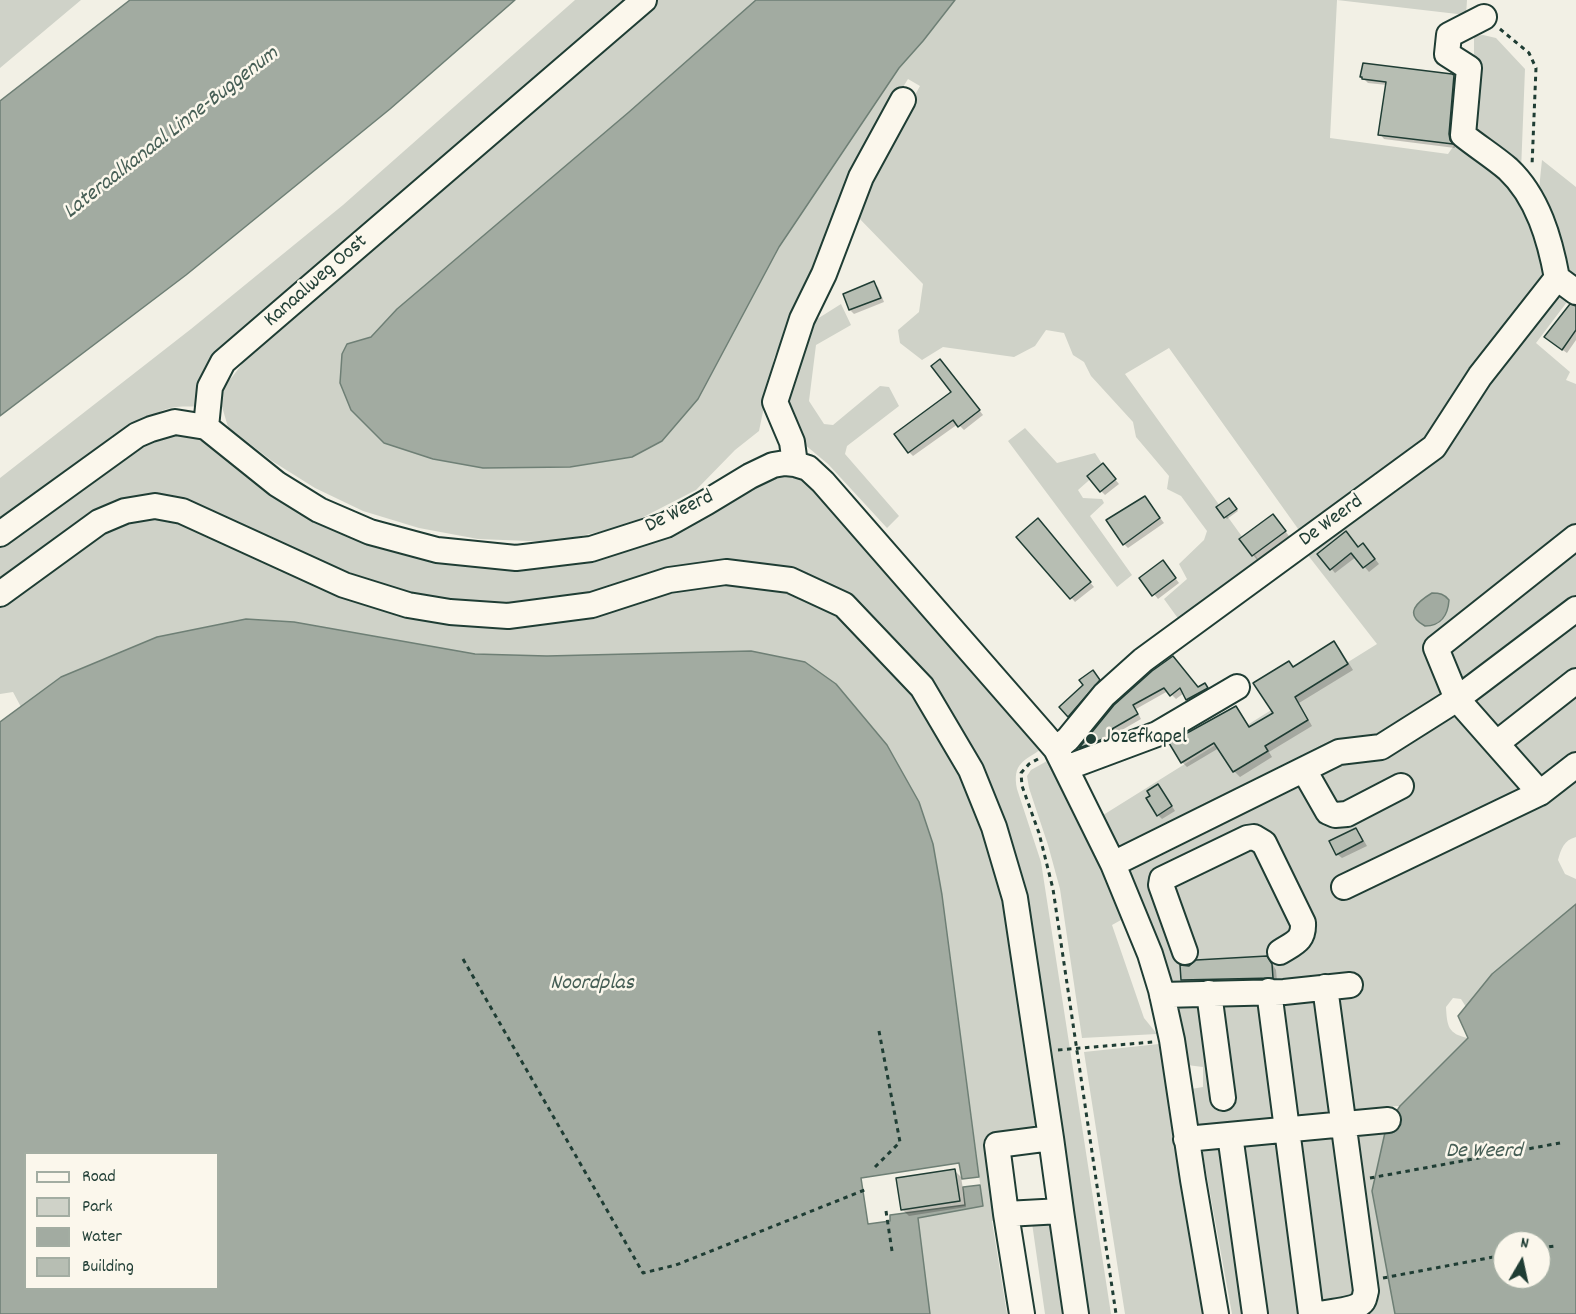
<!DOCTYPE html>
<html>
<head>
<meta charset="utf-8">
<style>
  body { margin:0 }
  #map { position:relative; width:1576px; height:1314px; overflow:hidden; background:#f2f0e5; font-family:Dekko,sans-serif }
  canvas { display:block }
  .legend { position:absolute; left:24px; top:1152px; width:195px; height:138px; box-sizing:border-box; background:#fbf7ec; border:2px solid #a3ada2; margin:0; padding:8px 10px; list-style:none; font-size:18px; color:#1f3d34 }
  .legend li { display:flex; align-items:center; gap:12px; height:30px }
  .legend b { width:30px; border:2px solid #a3ada2 }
  .north { position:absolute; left:1492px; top:1230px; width:60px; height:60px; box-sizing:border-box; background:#fbf7ec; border:2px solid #a3ada2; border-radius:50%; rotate:9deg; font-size:16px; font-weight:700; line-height:24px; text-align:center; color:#1f3d34 }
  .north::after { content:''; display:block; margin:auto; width:21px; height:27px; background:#1f3d34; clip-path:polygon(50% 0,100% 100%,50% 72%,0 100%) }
</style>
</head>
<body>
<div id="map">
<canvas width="1576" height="1314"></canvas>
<ul class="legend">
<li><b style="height:8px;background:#fbf7ec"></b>Road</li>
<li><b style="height:16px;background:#cfd2c8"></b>Park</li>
<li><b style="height:16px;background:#a2aba1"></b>Water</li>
<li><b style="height:16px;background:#b7beb3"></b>Building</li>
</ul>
<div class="north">N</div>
</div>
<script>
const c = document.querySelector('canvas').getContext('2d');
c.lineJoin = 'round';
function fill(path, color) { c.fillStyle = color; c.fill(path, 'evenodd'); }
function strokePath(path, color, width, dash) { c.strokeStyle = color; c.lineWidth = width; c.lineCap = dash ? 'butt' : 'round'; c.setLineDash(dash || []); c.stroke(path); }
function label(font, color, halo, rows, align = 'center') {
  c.font = font + ' Dekko,sans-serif'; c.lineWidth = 5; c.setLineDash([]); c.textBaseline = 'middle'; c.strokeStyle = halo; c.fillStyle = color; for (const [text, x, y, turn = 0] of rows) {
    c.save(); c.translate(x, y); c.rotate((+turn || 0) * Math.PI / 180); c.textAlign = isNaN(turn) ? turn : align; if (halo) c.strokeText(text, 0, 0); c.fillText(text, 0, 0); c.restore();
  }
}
fill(new Path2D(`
  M0 0H81L0 68Z
  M575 0H638L213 362 199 381 200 407C169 405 164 408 138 425L0 524V478L191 329 343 205Z
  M656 0H756L629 112 397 309 371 337 347 344 342 354 340 383 351 410 483 468 571 467 632 457 662 441 698 399 779 247 899 68 923 41 955 0H1467L1466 15 1337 0 1330 138 1448 154 1455 144 1478 156 1524 199 1551 269 1437 430 1301 533 1169 348 1125 374 1261 563 1182 624 1164 599 1187 579 1179 564 1204 540 1207 531 1181 496 1167 489 1169 476 1136 437 1133 422 1091 376 1084 362 1073 355 1064 333 1046 330 1035 346 1014 357 943 347 922 360 900 343 898 330 919 312 923 284 856 215 887 145 920 86 908 79 879 126 774 358 759 431 735 450 696 490 626 526 553 542 478 539 419 528 363 511 315 488 272 461 228 427 220 400 221 388 233 376 251 352Z
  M1483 35 1496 38 1525 69 1521 171 1477 140 1470 112 1474 67V36Z
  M1542 160 1576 187V281L1563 270 1538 199Z
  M1562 289 1573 294 1536 343 1570 372 1566 380 1576 384V837C1564 840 1561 849 1558 860L1565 874 1576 879V904L1492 974 1466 1007 1461 999 1453 998 1446 1007C1447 1026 1448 1034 1468 1038L1400 1106 1378 1107 1386 1128 1372 1191 1395 1314H1232L1191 1089 1203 1087V1067L1187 1065 1176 1002 1140 898 1126 866 1100 817 1377 644 1307 554 1437 452ZM1438 593 1445 596 1449 600 1447 612 1441 621 1416 619 1413 609Z
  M841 304 851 325 816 345 809 401 824 424 833 425 880 386 889 387 899 406 847 446 845 454 899 516 887 528 828 464 804 444 790 412 788 385 806 326Z
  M1025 428 1057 463 1095 453 1104 467 1078 490 1083 498 1102 499 1104 503 1090 516 1132 575 1117 587 1008 441Z
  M175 430 210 444 245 475 318 522 533 567 605 558 674 533 769 474 790 471 810 480 1043 748C1024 761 1012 763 1017 789L1041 862 1111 1314H1084L1022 901 937 698 796 574 500 609 395 595 164 498 0 585V544L145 440Z
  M156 512 453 618 684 584 750 580 825 601 919 697 987 826 1006 895 1042 1127 992 1135 1003 1219 992 1221 1007 1314H930L917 1218 983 1206 942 895 933 844 887 745 836 684 805 662 751 651 547 656 475 654 421 645 61 677 21 707 13 692 0 694V602L94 534Z
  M1047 761 1052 762 1122 910 1121 920 1112 925 1144 1018 1157 1034 1082 1038 1060 889 1048 845 1029 788 1027 776 1031 770Z
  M1159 1044 1167 1070 1208 1314H1125L1084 1052Z
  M1053 1203 1068 1314H1045L1031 1216Z`), '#cfd2c8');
const water = new Path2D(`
  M130 0H515L390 109 186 275 0 416V101Z
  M756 0H955L923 41 899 68 779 247 698 399 662 441 632 457 570 467 483 468 433 459 384 443 351 410 340 383 342 354 347 344 371 337 397 309 629 112Z
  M1432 593C1440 593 1444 594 1449 600 1448 615 1441 626 1425 626 1403 614 1417 602 1432 593Z
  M246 619 294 622 475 654 547 656 751 651 805 662 836 684 887 745 919 802 933 844 942 895 979 1177 962 1179 959 1163 861 1178 868 1224 890 1221V1215L965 1205 963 1187 980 1185 983 1206 918 1218 930 1314H0V722L61 677 157 637ZM26 1154H218V1288H26Z
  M1576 904V1314H1395L1372 1191 1386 1128 1400 1106 1468 1038 1458 1016 1492 974ZM1504 1242H1540V1278H1504Z`);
fill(water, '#a2aba1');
strokePath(water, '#6e7f75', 1.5);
fill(new Path2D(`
  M1362 77H1453L1458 81 1453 139 1455 148 1384 139 1380 134 1387 85 1368 83Z
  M874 283 878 287 884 302 854 314 850 310 845 295Z
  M1576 307V340L1567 353 1550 341Z
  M944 365 983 415 964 430 958 424 913 456 909 452 953 393Z
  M1107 470 1119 484 1105 495 1101 491Z
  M1229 500 1238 511 1227 519 1225 517Z
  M1149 503 1164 523 1128 548 1124 544Z
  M1277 520 1289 536 1257 560 1241 539Z
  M1042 525 1094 587 1075 602 1019 537Z
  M1359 548 1367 549 1379 564 1369 572 1356 557 1335 573 1319 554Z
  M1167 567 1179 583 1158 599 1141 578Z
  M1334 643 1340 649 1353 670 1299 703 1312 726 1269 752 1272 757 1240 777 1234 771 1219 748 1187 767 1182 762 1235 708 1241 713 1250 728 1275 713 1294 668Z
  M1153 672 1198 688 1205 685 1211 692 1192 704 1184 693 1176 699 1168 691 1136 709 1141 719 1115 734 1117 737 1085 751 1081 748 1115 706Z
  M1095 674 1101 682 1071 717 1061 707 1085 685Z
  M1162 790 1175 811 1162 819 1158 815Z
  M1356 829 1360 834 1367 846 1342 858 1337 854Z
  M1271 962 1276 970 1277 981 1187 984 1183 980Z
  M954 1170 961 1177 966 1207 909 1216 902 1209Z`), '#0003');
const building = new Path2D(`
  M1363 63 1452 74 1454 75 1449 134 1450 140 1453 144 1378 135 1386 82 1362 79V77H1360Z
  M874 281 881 298 849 310 843 294Z
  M1570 304 1576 306V330L1562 350 1544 337Z
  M940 359 980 410 958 427 953 420 908 453 894 434 951 392 931 366Z
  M1103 463 1116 479 1100 492 1087 476Z
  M1145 496 1160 518 1123 545 1106 520Z
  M1229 498 1237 509 1224 518 1216 507Z
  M1273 514 1286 531 1252 556 1239 539Z
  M1038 518 1091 582 1070 599 1016 537Z
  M1346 531 1358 547 1363 543 1375 559 1363 568 1351 553 1330 570 1317 554Z
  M1163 560 1176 578 1152 596 1139 578Z
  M1334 641 1348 664 1295 697 1308 720 1265 746 1268 751 1233 772 1214 743 1181 763 1169 743 1236 706 1249 727 1273 713 1253 683 1289 661 1293 667Z
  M1173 656 1198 687 1205 683 1208 688 1186 700 1180 688 1170 696 1164 688 1133 705 1138 714 1112 729 1114 732 1111 734V736L1079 748 1114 705 1152 671Z
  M1093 670 1100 680 1068 717 1059 707 1083 685 1079 680Z
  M1158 784 1172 806 1157 816 1146 798 1150 796 1147 791Z
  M1356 828 1363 841 1336 855 1329 841Z
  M1267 956 1272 964 1273 978 1181 980 1180 965 1189 966 1196 960Z
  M955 1169 960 1201 901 1210 896 1178Z`);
fill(building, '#b7beb3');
strokePath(building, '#1f3d34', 1.5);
const minor = new Path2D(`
  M1484 17 1449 35 1447 54 1469 68 1463 135C1478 147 1494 157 1508 169 1538 197 1550 240 1557 278
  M1557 278 1576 292
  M206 427 210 387 223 362 644 0
  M795 464 792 442 775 402 802 319 824 274 861 177 903 100
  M0 534 137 435 151 429 175 422 206 427 277 484 319 510 370 532 437 550 516 558 591 549 666 525 707 502 750 476 773 465 785 463 795 464 808 468 823 482 1044 735 1056 749 1062 761 1113 864 1150 954 1161 990 1172 1040 1193 1180 1216 1314
  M0 594 99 522 125 511 155 506 182 511 344 585 408 605 450 612 508 616 592 605 669 580 726 572 790 580 844 605 922 687 971 770 994 827 1015 898 1051 1138 997 1145 1006 1214
  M1497 743 1576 681
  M1056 749 1068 739 1104 695 1143 660 1434 447 1480 376 1557 278
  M1066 768 1157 734 1237 687
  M1304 770 1328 812 1335 815 1347 814 1401 786
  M1540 793 1457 699 1576 609
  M1113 864 1339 752 1381 747 1457 699 1436 648 1576 537
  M1344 887 1540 793 1576 765
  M1185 952 1161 885 1162 879 1247 838 1254 837 1264 843 1303 923C1304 941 1294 943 1280 952
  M1269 991 1311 1314
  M1209 993 1223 1098
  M1162 995 1284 992 1350 985
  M1230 1135 1255 1314
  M1051 1138 1061 1211
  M1186 1139 1388 1120
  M1022 1314 1006 1214 1061 1211 1076 1314
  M1319 1314C1330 1312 1357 1310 1363 1301 1365 1298 1365 1294 1366 1291L1325 987`);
strokePath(minor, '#1f3d34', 28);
strokePath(new Path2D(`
  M1500 29 1529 53 1536 68 1532 166
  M1038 759 1029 764 1021 773 1022 786 1039 833 1053 889 1116 1314
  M463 959 643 1273 676 1265 867 1189
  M1058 1050 1153 1042
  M875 1167 900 1142 879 1031
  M1370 1178 1560 1143
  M886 1211 892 1251
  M1540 1248 1555 1246
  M1383 1278 1504 1255`), '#1f3d34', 3, [4.5, 4.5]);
strokePath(minor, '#fbf7ec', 24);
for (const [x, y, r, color] of [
  [1091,739,6,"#1f3d34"]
]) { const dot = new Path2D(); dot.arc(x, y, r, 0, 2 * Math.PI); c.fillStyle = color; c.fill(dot); strokePath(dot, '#fbf7ec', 2); }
label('21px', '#1f3d34', '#fbf7ec', [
  ["Kanaalweg Oost",317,282,-41],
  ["De Weerd",680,513,-26],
  ["De Weerd",1332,522,-36]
]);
label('21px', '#1f3d34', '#fbf7ec', [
  ["Jozefkapel",1103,739]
], 'left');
label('italic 22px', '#465e55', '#fbf7ec', [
  ["Lateraalkanaal Linne-Buggenum",172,134,-38],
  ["Noordplas",592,985],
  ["De Weerd",1484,1153]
]);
</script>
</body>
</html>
